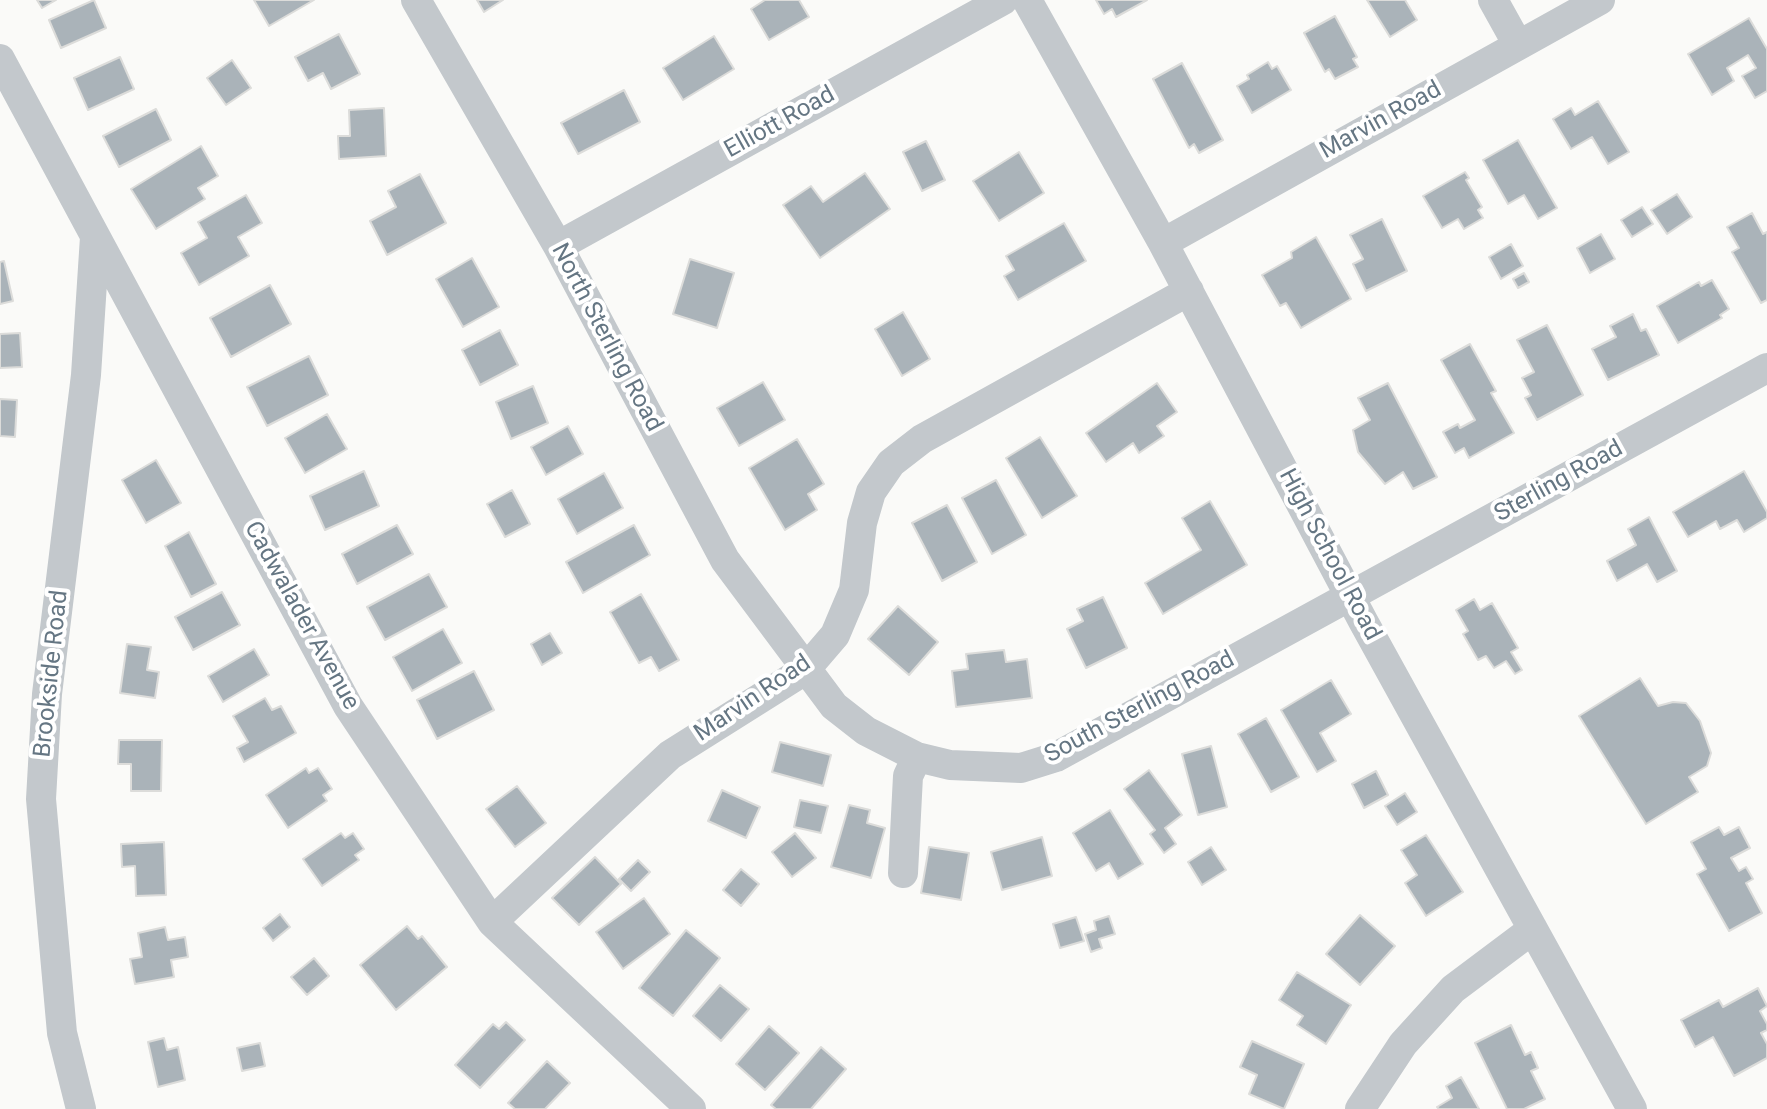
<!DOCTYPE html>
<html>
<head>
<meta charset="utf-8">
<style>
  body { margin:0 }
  canvas { display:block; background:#fafaf8 }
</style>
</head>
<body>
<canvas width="1767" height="1109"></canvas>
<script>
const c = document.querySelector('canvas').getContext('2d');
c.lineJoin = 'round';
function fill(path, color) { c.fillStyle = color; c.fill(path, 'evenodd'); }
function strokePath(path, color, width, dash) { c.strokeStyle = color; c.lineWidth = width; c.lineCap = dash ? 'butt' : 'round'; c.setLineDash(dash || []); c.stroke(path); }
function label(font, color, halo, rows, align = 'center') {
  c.font = font + ' Roboto,sans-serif'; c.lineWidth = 8; c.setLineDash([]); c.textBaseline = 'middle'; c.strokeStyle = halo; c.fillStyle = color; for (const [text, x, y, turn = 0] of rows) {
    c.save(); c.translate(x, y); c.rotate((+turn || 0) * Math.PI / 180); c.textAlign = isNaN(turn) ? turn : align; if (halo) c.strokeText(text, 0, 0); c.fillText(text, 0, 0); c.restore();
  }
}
const building = new Path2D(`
  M37 0H56L42 8Z
  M94 0 106 28 61 48 49 20Z
  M254 0H314L269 26Z
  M477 0H503L484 12Z
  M765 0H799L809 17 769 40 751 9Z
  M1096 0H1147L1116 17 1112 9 1104 14Z
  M1367 0H1405L1417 20 1390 37Z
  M1335 16 1357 57 1353 59 1358 67 1335 79 1329 69 1325 72 1304 33Z
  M1749 18 1767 49V91L1755 98 1742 76 1756 68 1748 55 1727 68 1734 81 1712 95 1688 54Z
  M339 34 360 74 331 89 323 73 308 81 295 57Z
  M714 36 734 69 683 100 663 68Z
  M120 57 134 89 88 110 74 78Z
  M232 60 251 88 226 105 207 78Z
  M1268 62 1272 69 1277 66 1291 90 1252 113 1237 86 1249 79 1247 75Z
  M1182 63 1223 140 1199 153 1194 144 1189 148 1153 79Z
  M624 90 640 122 578 154 561 123Z
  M1598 101 1629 152 1608 164 1592 137 1571 149 1553 119 1571 108 1575 115Z
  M384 108 386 156 339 159 338 136H350L349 110Z
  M156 109 171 140 119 167 103 136Z
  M1518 140 1557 208 1538 219 1524 195 1508 204 1483 160Z
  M926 141 945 180 922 191 903 152Z
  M201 146 218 176 198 188 205 199 156 229 131 189Z
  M1019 152 1044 193 999 221 973 181Z
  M1465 172 1469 178 1466 180 1482 207 1478 210 1483 218 1464 229 1458 219 1442 228 1423 196Z
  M865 173 890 209 820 258 783 205 811 186 823 202Z
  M420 174 446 223 387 255 370 221 396 207 388 191Z
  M1677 194 1692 217 1667 234 1651 210Z
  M246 195 262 223 238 237 249 256 199 285 181 253 207 238 198 222Z
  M1642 207 1653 224 1632 237 1621 220Z
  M1752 213 1763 234 1767 232V300L1761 303 1732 252 1739 248 1727 227Z
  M1382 219 1407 271 1366 291 1353 264 1363 259 1350 235Z
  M1064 223 1086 261 1018 300 1004 276 1014 270 1006 256Z
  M1601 234 1615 259 1590 273 1577 248Z
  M1316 237 1351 299 1301 328 1286 303 1280 306 1262 275 1292 258 1291 252Z
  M1511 244 1523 266 1501 279 1489 257Z
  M472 258 499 307 463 327 436 279Z
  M690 259 734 273 717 328 673 314Z
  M4 261 13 301 0 304V262Z
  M1524 273 1529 282 1518 288 1513 279Z
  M1712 280 1729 309 1720 315 1722 318 1678 343 1657 306 1699 282 1701 286Z
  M270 285 291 324 231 357 210 318Z
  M903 312 930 359 902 376 875 329Z
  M1633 314 1641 331 1646 329 1659 355 1608 380 1592 349 1616 337 1610 326Z
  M1547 325 1583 395 1537 420 1525 398 1531 395 1522 378 1534 372 1517 340Z
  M500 330 518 365 480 385 462 350Z
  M20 333 22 367 0 368V334Z
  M1470 344 1496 391 1491 393 1514 433 1469 458 1464 448 1455 453 1443 432 1458 424 1460 428 1475 420 1441 360Z
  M309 356 328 395 267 426 247 387Z
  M763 382 785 420 739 446 717 408Z
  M1157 383 1177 412 1157 426 1164 436 1139 453 1133 443 1106 462 1086 433Z
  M1388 383 1437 477 1413 489 1403 472 1385 484 1358 452 1353 430 1370 420 1358 398Z
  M533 386 548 423 511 439 496 402Z
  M0 399 17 400 15 437 0 436Z
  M327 414 347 449 305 473 285 438Z
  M568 426 583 454 546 475 531 447Z
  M1040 437 1077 496 1042 518 1006 458Z
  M797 439 824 484 808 494 817 510 785 530 749 468Z
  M156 460 181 503 146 523 122 480Z
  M364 471 379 506 325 530 310 496Z
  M1744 471 1767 512V518L1744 532 1737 520 1720 529 1716 521 1688 537 1673 512Z
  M604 473 623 508 577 534 558 499Z
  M996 480 1026 535 992 554 962 498Z
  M512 490 530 524 505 537 487 504Z
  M1210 501 1247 565 1163 614 1145 583 1201 550 1182 518Z
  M947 505 977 562 942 581 912 523Z
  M1649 517 1677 571 1657 582 1647 564 1617 581 1607 561 1636 545 1628 529Z
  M397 525 413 554 357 584 342 554Z
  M634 525 650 555 583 593 566 562Z
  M189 532 216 584 191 597 165 546Z
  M429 574 447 607 385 640 367 607Z
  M222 592 240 625 193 650 175 617Z
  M641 594 679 660 659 671 651 657 639 663 610 612Z
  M1103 597 1127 648 1086 668 1067 629 1083 621 1077 609Z
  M1474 599 1480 610 1492 603 1518 648 1511 652 1522 670 1515 674 1506 661 1494 668 1486 656 1478 660 1463 634 1468 631 1456 610Z
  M898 606 938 642 909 675 868 639Z
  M443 629 462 663 412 691 393 657Z
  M550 633 562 653 542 665 531 644Z
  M127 644 151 647 147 670 159 672 155 698 120 693Z
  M254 649 269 675 223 702 208 676Z
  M1004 650 1006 662 1027 659 1032 698 956 707 952 671 968 669 966 654Z
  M474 671 494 710 437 739 417 700Z
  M1640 678 1658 706 1673 702 1686 703 1700 721 1711 753 1707 766 1689 777 1698 792 1646 824 1579 716Z
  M1331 680 1351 714 1320 733 1336 761 1317 772 1281 710Z
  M265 698 272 710 281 706 296 733 244 762 237 748 248 742 233 716Z
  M1266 718 1299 777 1271 792 1238 734Z
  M119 740H162L161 791H131V764H118Z
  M780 742 831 755 823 786 772 772Z
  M1211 746 1227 807 1198 815 1182 754Z
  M306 768 309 773 318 768 332 789 323 795 327 801 288 828 266 795Z
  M1149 770 1182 815 1165 828 1176 844 1164 853 1150 834 1155 830 1124 789Z
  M1376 771 1388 795 1364 808 1352 784Z
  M517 786 546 823 515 847 486 809Z
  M722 790 760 807 746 838 708 821Z
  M1405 793 1417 812 1397 825 1385 806Z
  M800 800 828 806 821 833 794 827Z
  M849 805 870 810 867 823 885 828 871 878 831 867Z
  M1110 810 1143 864 1118 879 1109 863 1096 871 1073 833Z
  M1719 827 1724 835 1739 827 1750 848 1731 858 1739 871 1746 867 1753 879 1746 883 1762 913 1729 931 1697 874 1706 869 1691 842Z
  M341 833 345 838 353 833 364 849 355 855 359 860 322 886 303 859Z
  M795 833 816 858 792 877 772 852Z
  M1426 835 1463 892 1426 916 1405 883 1417 875 1401 850Z
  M1042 837 1052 876 1002 890 991 852Z
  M164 842 166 895 136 896 135 866 122 867 121 844Z
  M929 847 969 853 961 900 921 893Z
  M1211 847 1226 870 1202 885 1188 862Z
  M595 857 621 884 579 925 552 898Z
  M638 860 650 872 631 891 619 879Z
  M741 869 759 884 741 906 723 890Z
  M644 898 670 934 623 969 596 932Z
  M280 914 290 927 273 941 263 928Z
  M1360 915 1395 946 1360 985 1326 954Z
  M1109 916 1115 934 1099 939 1102 948 1091 952 1085 934 1096 930 1094 921Z
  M1076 917 1084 941 1060 948 1053 924Z
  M407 926 418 939 422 936 447 967 396 1010 360 965Z
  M165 927 168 940 185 937 188 957 171 960 174 977 135 984 130 959 142 957 138 933Z
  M686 930 720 958 673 1016 639 988Z
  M314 958 329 976 307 995 291 977Z
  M1297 972 1351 1005 1326 1044 1297 1025 1303 1016 1279 1000Z
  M720 985 749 1009 721 1041 693 1016Z
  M1758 988 1767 1006 1760 1011 1767 1024V1030L1761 1033 1767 1044V1058L1734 1076 1713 1037 1695 1047 1681 1020 1719 1000 1723 1007Z
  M506 1022 525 1040 480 1088 455 1065 493 1024 499 1029Z
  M1511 1025 1525 1055 1531 1052 1538 1068 1531 1071 1545 1099 1524 1109H1507L1475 1043Z
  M769 1026 799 1053 765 1090 736 1064Z
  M164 1038 167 1050 178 1047 185 1080 158 1087 148 1042Z
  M1252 1041 1304 1064 1284 1109 1249 1094 1257 1075 1240 1067Z
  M260 1043 265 1066 242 1071 237 1048Z
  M821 1047 846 1069 811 1109H776L771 1105Z
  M547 1061 570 1083 545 1109H515L508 1103Z
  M1461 1077 1479 1109H1439L1437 1107 1452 1098 1446 1086Z`);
fill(building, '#aab3b9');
strokePath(building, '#dcdcda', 2);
strokePath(new Path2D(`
  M416 0 558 246 725 560 834 706 866 731 917 757 950 765 1021 768 1056 757 1767 368
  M1027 0 1163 243 1363 621 1632 1109
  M1493 0 1518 45
  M0 59 348 706 492 922 691 1109
  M1163 243 1600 0
  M558 246 1003 0
  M903 873 908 776 917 757
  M492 922 670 755 805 670 835 635 854 590 862 523 871 492 891 463 922 439 1189 291
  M81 1109 62 1033 41 799 47 694 86 375 95 237
  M1360 1109 1403 1044 1453 989 1533 929`), '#c3c8cc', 30);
label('24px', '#657683', '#fff', [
  ["Marvin Road",1381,121,-29],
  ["Elliott Road",780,123,-29],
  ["North Sterling Road",606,338,62],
  ["Sterling Road",1559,482,-29],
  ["High School Road",1329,555,62],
  ["Cadwalader Avenue",301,616,61],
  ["Brookside Road",52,674,-84],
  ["Marvin Road",753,699,-34],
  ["South Sterling Road",1140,708,-28]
]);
</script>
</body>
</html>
